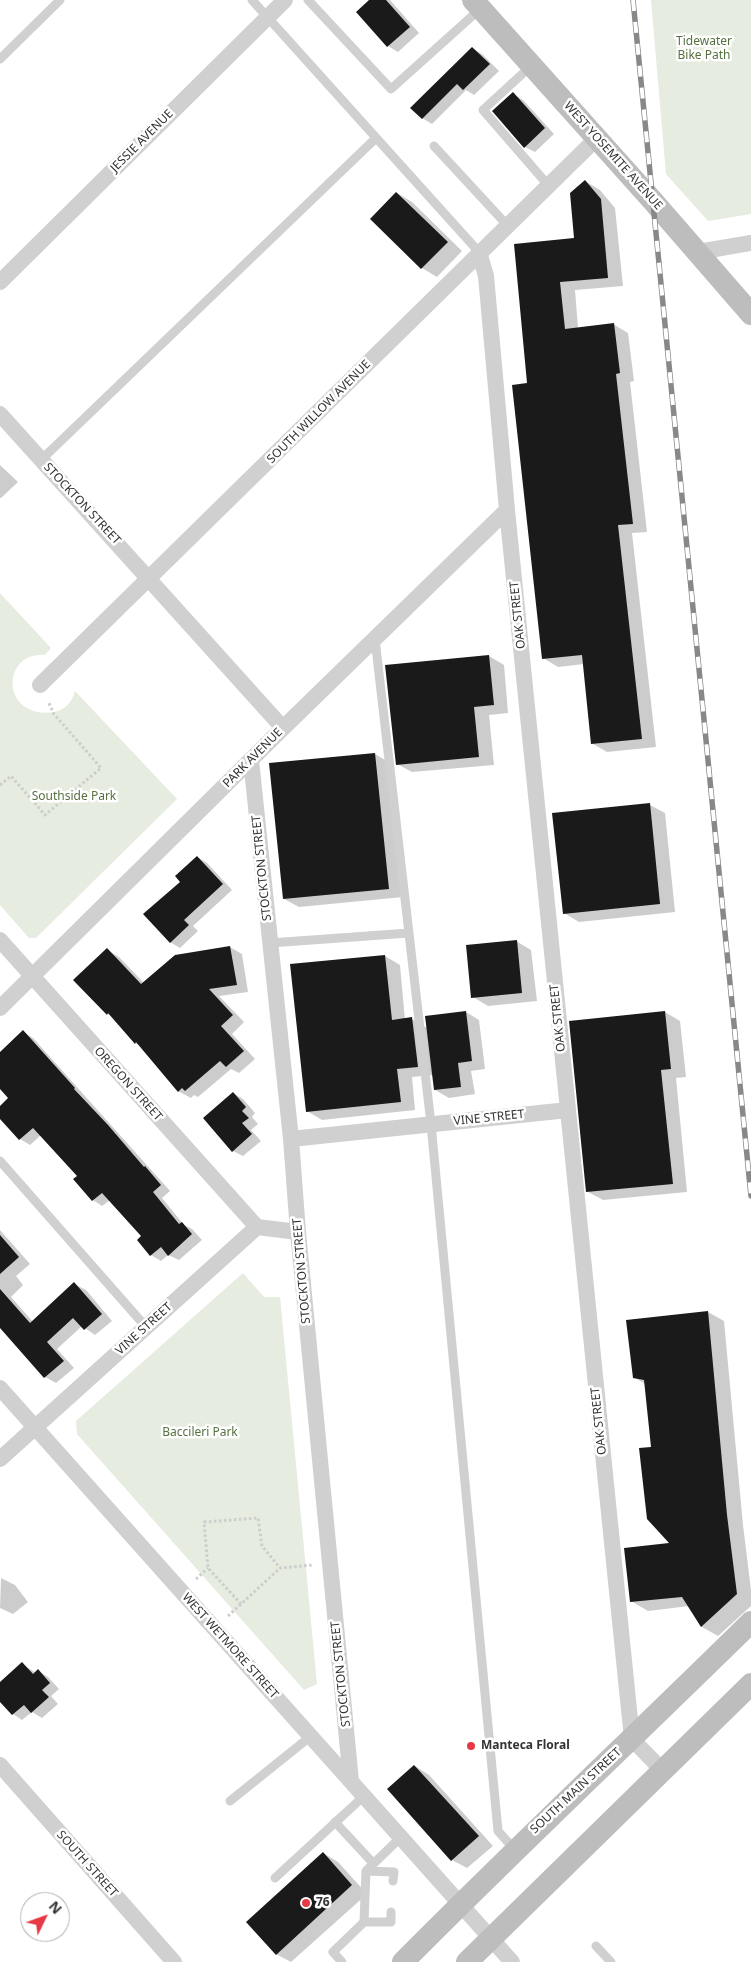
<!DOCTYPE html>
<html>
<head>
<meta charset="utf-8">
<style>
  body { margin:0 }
  #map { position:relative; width:751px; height:1962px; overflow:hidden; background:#fff; font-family:"Noto Sans",sans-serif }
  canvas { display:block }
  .north { position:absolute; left:20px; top:1892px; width:50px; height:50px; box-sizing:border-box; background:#fff; border:1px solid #adadad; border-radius:50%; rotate:48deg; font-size:14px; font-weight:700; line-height:20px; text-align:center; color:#333 }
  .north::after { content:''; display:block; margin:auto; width:18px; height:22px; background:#e63946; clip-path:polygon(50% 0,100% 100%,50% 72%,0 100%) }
</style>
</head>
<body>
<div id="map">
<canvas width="751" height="1962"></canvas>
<div class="north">N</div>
</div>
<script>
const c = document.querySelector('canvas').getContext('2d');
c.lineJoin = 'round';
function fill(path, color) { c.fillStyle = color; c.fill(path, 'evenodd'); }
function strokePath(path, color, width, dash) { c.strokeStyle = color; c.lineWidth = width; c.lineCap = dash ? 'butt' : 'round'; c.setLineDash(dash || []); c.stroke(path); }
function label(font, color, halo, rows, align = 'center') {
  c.font = font + ' "Noto Sans",sans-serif'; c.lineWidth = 5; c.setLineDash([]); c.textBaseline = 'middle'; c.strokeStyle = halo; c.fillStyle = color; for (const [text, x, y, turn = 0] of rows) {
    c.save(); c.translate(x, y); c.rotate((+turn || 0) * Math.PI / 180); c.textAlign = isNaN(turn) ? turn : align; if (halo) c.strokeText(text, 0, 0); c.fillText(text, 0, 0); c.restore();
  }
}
fill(new Path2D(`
  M651 0H751V214L708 221 666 174Z
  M0 593 51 648 45 655C1 651 0 720 54 712 65 710 72 702 75 691L177 799 36 938H29L0 905Z
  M243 1273 264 1297H280L317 1684 304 1690 77 1434 76 1421Z`), '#e6ecdf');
fill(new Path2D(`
  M371 0H390L419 33 398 52 388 46 358 12Z
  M472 48 482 54 499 71 474 95 466 90 432 124 422 118Z
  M513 94 523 100 554 134 535 152 525 147Z
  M585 181 600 190 615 208 623 286 575 290 578 328 613 324 628 333 634 381 630 382 647 532 632 533 656 747 607 752 593 744 584 664 558 667 543 658 528 384 515 245 576 240Z
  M397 193 412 202 462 251 437 277 422 268Z
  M0 465 18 482 1 498H0Z
  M489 656 504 665 508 713 489 715 494 765 412 772 397 764Z
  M375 754 390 763 403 897 299 907 284 899Z
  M650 805 665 813 675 912 579 922 564 913Z
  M197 857 207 863 232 890 193 926 198 931 180 948 170 942 182 882Z
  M516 941 531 950 537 1001 488 1006 473 997Z
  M230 947 242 954 248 992 219 996 244 1022 232 1034 255 1059 239 1073 231 1069 198 1097 194 1095 191 1098 178 1091 140 1046 135 1043 113 1017 108 1014 75 980 107 950 119 957 144 983Z
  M385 956 400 965 405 1020 412 1019 427 1028 466 1012 479 1020 485 1069 471 1071 475 1094 449 1098 435 1090 433 1075 412 1077 415 1110 322 1120 307 1111Z
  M665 1012 680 1021 686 1077 676 1078 687 1192 603 1200 588 1192Z
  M23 1032 33 1038 170 1191 162 1198 184 1225 192 1229 202 1240 179 1260 168 1255 161 1261 151 1255 138 1241 143 1237 110 1200 102 1206 93 1200 79 1176 41 1135 30 1145 20 1139 0 1117V1107L10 1098 0 1087V1053Z
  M233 1093 243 1099 255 1113 252 1117 258 1124 251 1130 261 1141 243 1156 233 1151Z
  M0 1230 30 1264 16 1276 23 1285 11 1297 33 1322 74 1284 86 1290 112 1321 95 1335 82 1326 57 1349 74 1368 56 1383 45 1377 0 1325Z
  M708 1312 724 1321 743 1525 751 1590V1606L718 1636 702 1627 689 1606 648 1611 631 1601 671 1544 652 1448 645 1384 634 1377Z
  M1 1578 15 1585 28 1602 13 1614 0 1608Z
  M22 1664 36 1673 38 1671 48 1677 59 1689 51 1696 58 1704 42 1718 32 1712 22 1720 13 1714 0 1700V1683Z
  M415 1766 429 1775 493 1846 467 1868 452 1860Z
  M323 1853 338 1862 367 1894 291 1962 276 1954Z`), '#0003');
fill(new Path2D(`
  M369 0H386L410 27 387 47 356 12Z
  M472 47 490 64 463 90 457 84 422 119 410 108Z
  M513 92 545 128 524 148 492 111Z
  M585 180 601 199 608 278 560 282 565 329 614 323 620 373 616 374 633 524 618 525 642 739 591 744 582 655 542 659 512 385 527 383 514 244 574 238 570 193Z
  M396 192 448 242 421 269 370 219Z
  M489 655 494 705 474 707 479 757 396 765 385 665Z
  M375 753 389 889 283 899 269 763Z
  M650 803 660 904 563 914 552 813Z
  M197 856 223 884 184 920 189 925 170 943 143 914 180 882 175 876Z
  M517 940 522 993 471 998 466 945Z
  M230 946 237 985 209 989 233 1015 221 1026 244 1051 226 1067 220 1061 185 1091 182 1088 178 1092 136 1042 135 1044 108 1013 107 1015 73 980 107 948 141 984 175 955Z
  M385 955 392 1020 412 1017 418 1067 397 1069 401 1102 306 1112 290 964Z
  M466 1011 472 1061 458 1063 461 1087 434 1090 425 1016Z
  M665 1011 671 1069 661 1070 673 1184 586 1192 569 1021Z
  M23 1030 75 1088 74 1089 108 1125 144 1167 145 1166 161 1185 153 1192 179 1224 182 1222 192 1234 168 1256 161 1247 150 1256 137 1240 141 1236 102 1193 92 1201 73 1179 77 1176 33 1128 19 1140 0 1119V1106L8 1098 0 1089V1052Z
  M233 1092 246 1107 242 1111 249 1118 242 1123 252 1134 232 1152 203 1118Z
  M0 1235 19 1257 0 1274Z
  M74 1282 102 1314 84 1330 73 1318 47 1342 64 1361 44 1378 0 1328V1289L30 1323Z
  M708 1311 727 1515 737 1594 701 1627 682 1597 630 1602 624 1548 669 1543 647 1519 639 1448 651 1447 644 1380 633 1378 626 1320Z
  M22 1662 33 1674 38 1669 50 1683 42 1690 49 1697 31 1713 24 1705 12 1715 0 1702V1682Z
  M414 1765 479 1836 451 1861 387 1789Z
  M323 1852 352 1885 276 1955 246 1922Z`), '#1a1a1a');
strokePath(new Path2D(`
  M0 785 11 776 45 815 101 768 54 714 48 701
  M196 1579 208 1568
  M241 1604 208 1568 204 1522 258 1518 262 1546 280 1568
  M228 1616 280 1568 313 1565`), '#cdcdcd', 3, [2.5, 2.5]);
strokePath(new Path2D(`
  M252 0 479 252
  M308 0 391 89 480 9
  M0 59 60 0
  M532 65 483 110 548 185
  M434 146 507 225
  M41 460 376 138
  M375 639 431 1124 498 1831 515 1850
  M270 943 409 933
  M0 1161 146 1327
  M230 1801 311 1736
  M335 1822 373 1863
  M366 1871 394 1872 393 1881
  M275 1878 364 1796
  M364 1922H391V1912
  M596 1946 611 1962
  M342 1962 333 1952 364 1922 366 1871 401 1837`), '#d0d0d0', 9);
strokePath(new Path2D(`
  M479 252 486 276 507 510 632 1739 663 1771
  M698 252 751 243
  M0 282 285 0
  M0 414 283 728
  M40 685 597 138
  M251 760 291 1139 298 1232 351 1781
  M0 940 257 1227
  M0 1008 283 728 507 510
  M291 1139 568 1110
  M0 1388 512 1962
  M0 1459 257 1227 298 1232
  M0 1765 174 1962`), '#d0d0d0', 16);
strokePath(new Path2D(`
  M473 0 652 200 751 314
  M403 1962C517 1847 635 1736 751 1622
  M467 1962 751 1684`), '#bdbdbd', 22);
const rail = new Path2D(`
  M633 0 751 1196`);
strokePath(rail, '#888', 5.5);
strokePath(rail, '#fff', 4, [11]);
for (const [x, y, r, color] of [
  [471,1746,5,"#e63946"],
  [306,1903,5,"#e63946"]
]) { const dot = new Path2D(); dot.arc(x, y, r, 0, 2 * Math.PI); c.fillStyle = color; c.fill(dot); strokePath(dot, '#fff', 2); }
label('12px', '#56703f', '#fff', [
  ["Tidewater",704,42],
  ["Bike Path",704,56],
  ["Southside Park",74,797],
  ["Baccileri Park",200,1433]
]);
label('12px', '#333', '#fff', [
  ["JESSIE AVENUE",142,141,-45],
  ["WEST YOSEMITE AVENUE",613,156,48],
  ["SOUTH WILLOW AVENUE",319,412,-45],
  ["STOCKTON STREET",82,504,47],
  ["OAK STREET",518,615,-96],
  ["PARK AVENUE",253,758,-45],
  ["STOCKTON STREET",262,868,-96],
  ["OAK STREET",558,1018,-96],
  ["OREGON STREET",128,1084,48],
  ["VINE STREET",489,1118,-6],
  ["STOCKTON STREET",302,1271,-95],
  ["VINE STREET",144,1329,-42],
  ["OAK STREET",599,1421,-96],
  ["WEST WETMORE STREET",230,1646,48],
  ["STOCKTON STREET",341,1674,-96],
  ["SOUTH MAIN STREET",576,1791,-43],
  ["SOUTH STREET",87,1864,48]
]);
label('bold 12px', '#333', '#fff', [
  ["Manteca Floral",481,1746],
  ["76",316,1903]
], 'left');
</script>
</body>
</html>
